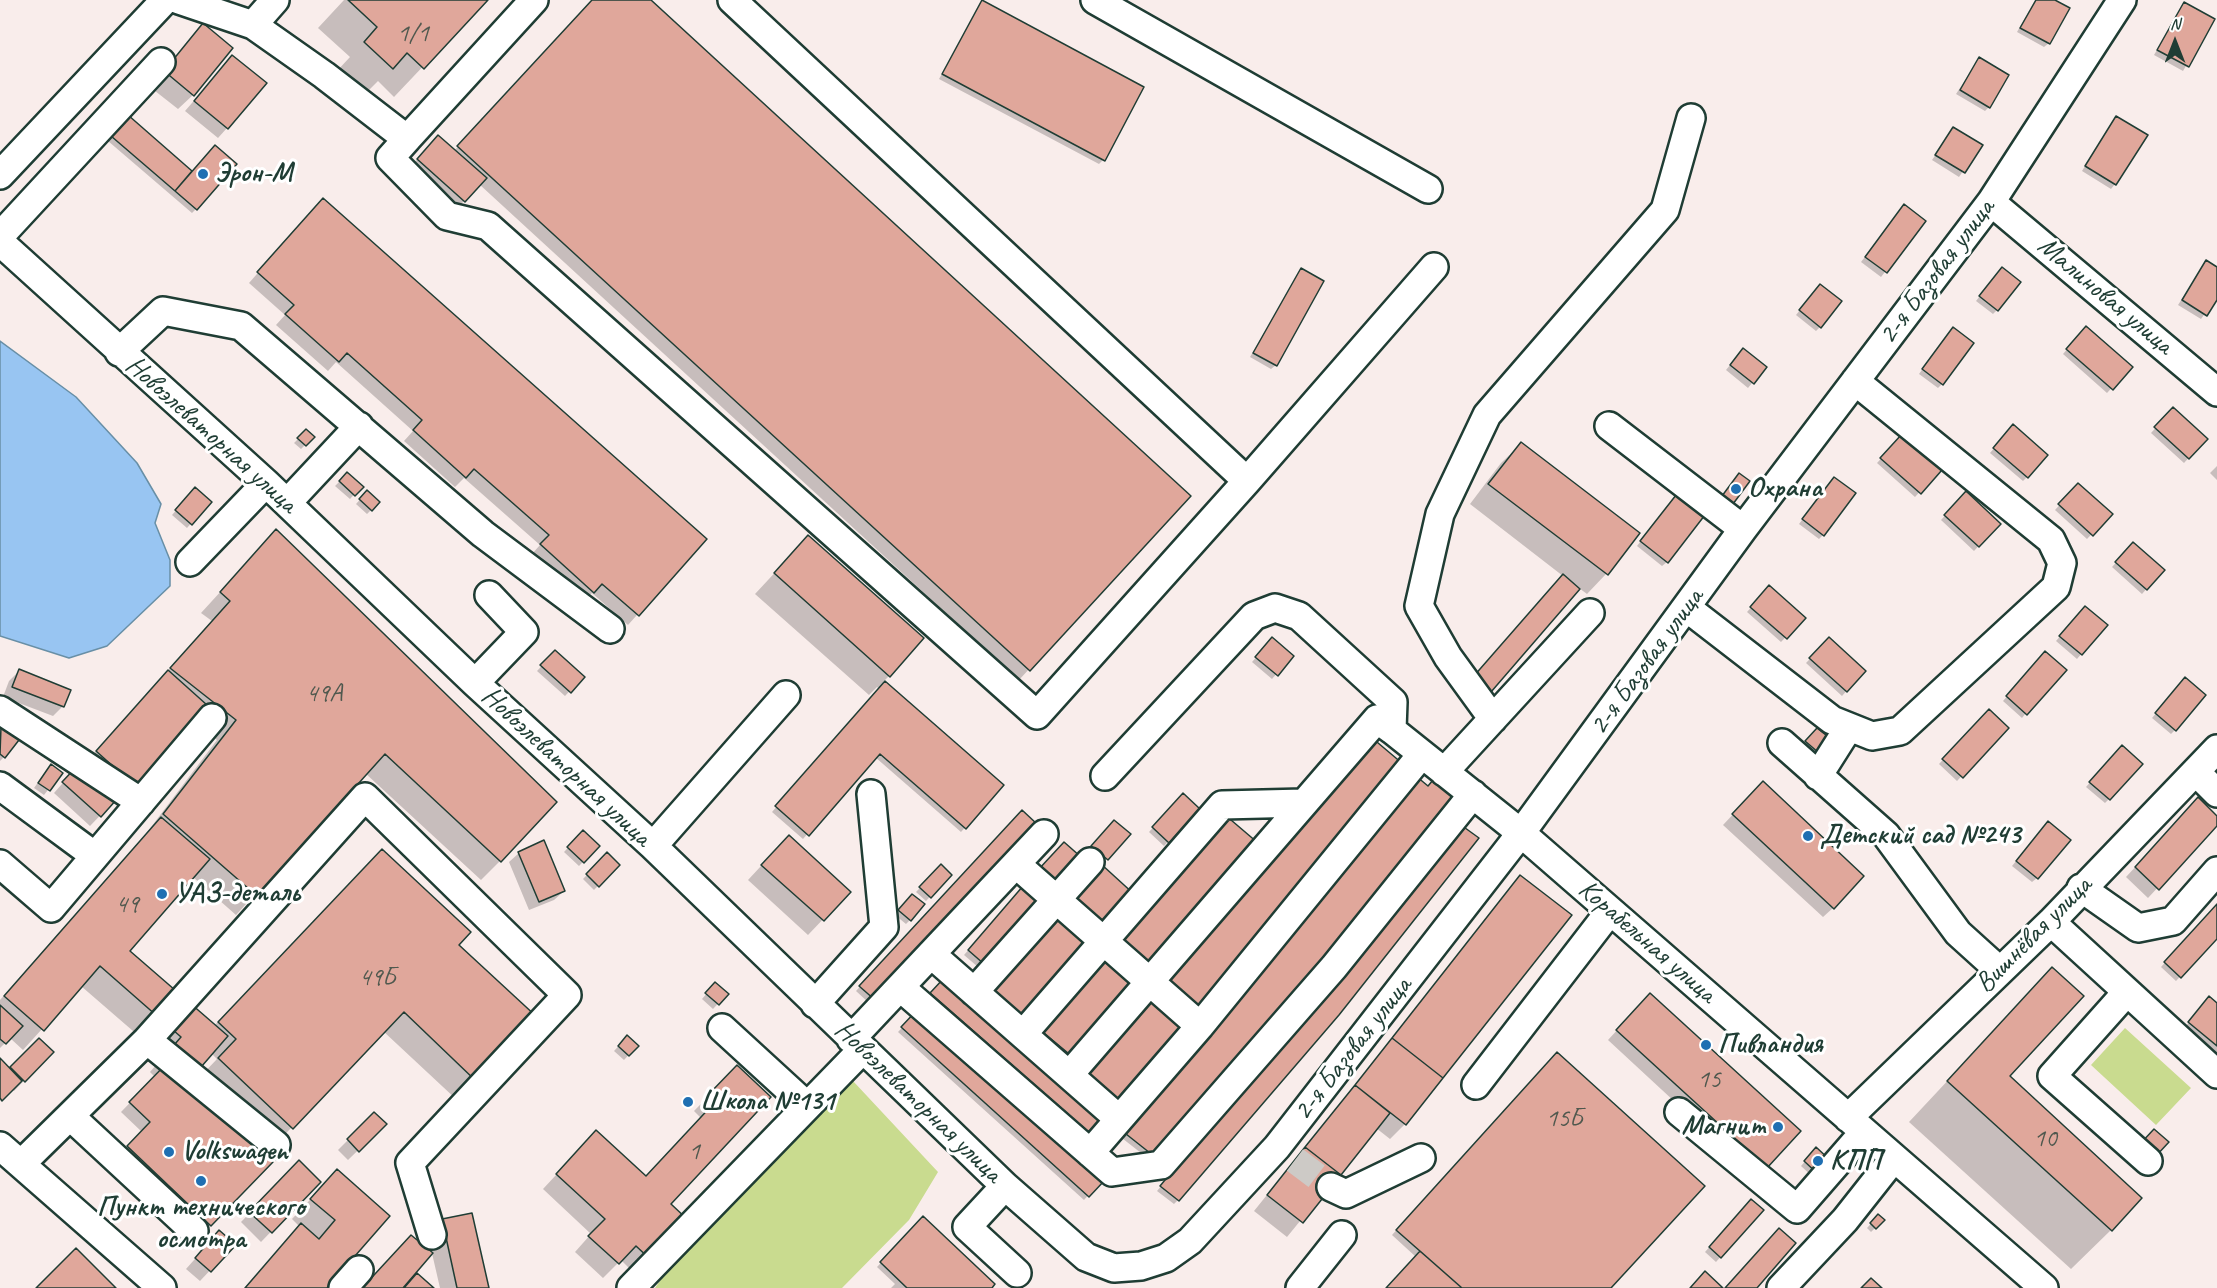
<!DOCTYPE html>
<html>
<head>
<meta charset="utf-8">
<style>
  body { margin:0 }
  #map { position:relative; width:2217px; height:1288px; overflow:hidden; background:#f9edeb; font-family:Caveat,sans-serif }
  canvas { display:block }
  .north { position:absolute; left:2145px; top:12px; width:60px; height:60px; -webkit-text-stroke:4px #fff; paint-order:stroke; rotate:0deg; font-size:16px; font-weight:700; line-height:24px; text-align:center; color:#1f3d34 }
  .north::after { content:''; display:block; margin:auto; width:21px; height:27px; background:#1f3d34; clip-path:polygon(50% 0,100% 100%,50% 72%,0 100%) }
</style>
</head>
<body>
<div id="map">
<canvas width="2217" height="1288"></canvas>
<div class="north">N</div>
</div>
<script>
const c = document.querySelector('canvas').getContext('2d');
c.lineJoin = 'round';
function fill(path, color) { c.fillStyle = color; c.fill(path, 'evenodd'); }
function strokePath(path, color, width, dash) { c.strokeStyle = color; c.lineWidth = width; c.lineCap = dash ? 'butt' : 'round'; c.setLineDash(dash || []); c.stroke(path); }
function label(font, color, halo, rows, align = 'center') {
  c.font = font + ' Caveat,sans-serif'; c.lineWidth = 6; c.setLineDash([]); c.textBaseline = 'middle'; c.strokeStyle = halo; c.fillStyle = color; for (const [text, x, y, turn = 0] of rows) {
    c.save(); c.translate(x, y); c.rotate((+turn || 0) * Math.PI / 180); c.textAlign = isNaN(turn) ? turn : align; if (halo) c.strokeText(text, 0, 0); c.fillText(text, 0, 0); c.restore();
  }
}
fill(new Path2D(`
  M2125 1028 2191 1088 2156 1125 2091 1065Z
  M853 1081 938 1172 909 1220 842 1288H655L671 1264Z`), '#c9db8f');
const water = new Path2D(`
  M0 341 76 397 137 463 161 504 155 523 170 560V586L107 646 69 658 0 636Z`);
fill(water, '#98c5f2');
strokePath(water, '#688fa6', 1.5);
fill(new Path2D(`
  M344 0H486L394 97 378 81 363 96 336 72 350 57 318 28Z
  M593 0H649L1189 496 1019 680 479 184 455 211 408 170 429 146 454 151Z
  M2035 0H2052L2049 43 2044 47 2017 32Z
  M982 2 1103 160 1099 164 939 79Z
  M2184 4 2213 20 2183 71 2154 55Z
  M203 25 193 95 178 109 150 87Z
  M232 57 227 128 218 138 185 111Z
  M1979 59 1989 107 1985 111 1956 94Z
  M128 117 192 173 196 209 192 213 108 141Z
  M2112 122 2115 184 2111 189 2082 171Z
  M1953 129 1981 145 1959 177 1932 160Z
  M314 209 705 539 628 625 592 593 583 601 531 555 540 545 464 478 455 487 404 441 413 431 336 362 328 371 276 325 285 315 249 283Z
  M1900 211 1924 222 1881 277 1861 262Z
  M2206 262 2217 269V297L2201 319 2178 305Z
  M1301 270 1276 365 1271 369 1250 357Z
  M1998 273 1997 310 1993 314 1976 301Z
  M1816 290 1820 327 1816 331 1796 315Z
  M2082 332 2131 367 2107 393 2063 354Z
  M1948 333 1942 384 1938 388 1919 374Z
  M1739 354 1765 367 1748 388 1726 370Z
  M2173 409 2206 439 2184 463 2151 433Z
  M306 431 313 437 301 449 294 443Z
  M2009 431 2027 477 2023 481 1990 453Z
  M1902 436 1940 470 1915 497 1877 463Z
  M1521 444 1638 533 1606 574 1587 594 1579 588 1486 696 1470 682 1563 576 1470 504 1501 463Z
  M2217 466V480L2210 473Z
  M347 474 361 487 350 499 335 486Z
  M1830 483 1823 535 1819 539 1799 524Z
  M2078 485 2111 514 2087 539 2055 510Z
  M195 489 210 502 187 528 172 515Z
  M367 492 378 503 367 514 356 504Z
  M1966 493 1999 524 1974 551 1941 520Z
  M1676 496 1667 562 1662 566 1637 546Z
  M276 531 500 861 481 880 365 773 236 915 193 877 128 951 214 1026 363 870 457 945 535 1018 457 1100 383 1031 273 1147 199 1078 217 1059 211 1053 193 1073 271 1162 201 1235 119 1156 142 1132 121 1112 155 1077 150 1072 163 1057 81 986 23 1050 10 1038 0 1048V1000L145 835 217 740 192 720 90 826 54 793 69 776 81 768 212 621 201 613Z
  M808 537 889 676 883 682 1002 786 961 832 875 757 803 839 772 812 879 689 877 687 869 695 755 594Z
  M2133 544 2163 570 2142 594 2112 567Z
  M1765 592 1804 618 1781 642 1747 612Z
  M2081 612 2106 625 2077 659 2056 641Z
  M1829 639 1864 671 1842 696 1806 663Z
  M1268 644 1292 656 1272 679 1252 662Z
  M555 652 583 677 565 696 537 671Z
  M2041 657 2026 713 2022 718 2003 701Z
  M19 671 69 691 62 707 53 716 3 697 9 681Z
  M2181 684 2175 730 2171 734 2152 718Z
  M1989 711 2007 728 1957 781 1939 764Z
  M1 729 4 757 0 761V730Z
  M1813 734 1829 739 1814 756 1802 746Z
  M2117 752 2109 799 2105 803 2086 787Z
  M47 770 61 773 44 795 34 788Z
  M1753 793 1833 908 1823 917 1723 825Z
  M1183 795 1198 809 1164 846 1149 832Z
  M2189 809 2217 818V824L2148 898 2126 877Z
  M1022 812 869 1003 856 991Z
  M2044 827 2037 878 2032 882 2012 866Z
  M583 832 598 846 579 866 564 852Z
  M1105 832 1129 834 1101 865 1083 856Z
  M1457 832 1178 1200 1174 1204 1157 1191Z
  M774 852 849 892 808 935 748 880Z
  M519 853 564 891 554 900 529 910 509 862Z
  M607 854 618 865 594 890 583 879Z
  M941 866 950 875 926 901 916 892Z
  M1019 893 1038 901 978 967 964 955Z
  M908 900 910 920 906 924 895 915Z
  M2217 906V937L2176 981 2161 967Z
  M1055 918 1021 1021 989 994Z
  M1100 958 1068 1062 1036 1035Z
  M1325 960 1150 1160 1118 1135Z
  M2052 969 2008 1076 2111 1230 2071 1269 1909 1122Z
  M715 984 727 994 713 1009 702 999Z
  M940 984 1104 1121 1087 1140 927 999Z
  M2205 1003 2217 1005V1054L2185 1027Z
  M1641 1004 1799 1131 1756 1177 1608 1040Z
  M917 1012 1102 1180 1084 1200 898 1032Z
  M627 1037 637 1046 624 1060 614 1051Z
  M39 1040 52 1052 14 1091 12 1089 0 1101V1061L9 1070Z
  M1390 1042 1405 1124 1390 1139 1376 1128 1287 1237 1254 1211Z
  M1552 1058 1610 1288H1388L1416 1257 1392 1235Z
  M737 1067 669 1204 686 1220 635 1274 621 1260 603 1278 575 1252 591 1234 543 1189 582 1147 646 1178 701 1118 694 1111Z
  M374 1114 385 1124 348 1160 338 1150Z
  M1816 1149 1814 1178 1801 1166Z
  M299 1163 319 1182 261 1242 241 1222Z
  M337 1171 388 1216 325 1288H244L300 1227 292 1219Z
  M1747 1205 1762 1210 1716 1262 1705 1252Z
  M1878 1216 1883 1220 1871 1232 1867 1228Z
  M923 1218 990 1288H891L895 1284 877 1267Z
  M443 1221 487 1288H440L428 1236Z
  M210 1242 234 1245 200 1281 186 1269Z`), '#0003');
const building = new Path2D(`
  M348 0H488L424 69 407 53 393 69 364 42 377 27Z
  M592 0H651L1191 496 1030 671 457 146Z
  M982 0 1144 87 1105 161 942 74Z
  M2036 0H2055L2070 8 2050 44 2020 28Z
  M2184 2 2215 19 2189 67 2157 50Z
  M203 23 233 48 194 96 164 71Z
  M232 55 267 83 228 129 194 101Z
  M1979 57 2009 75 1990 108 1960 90Z
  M128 115 192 171 175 191 111 136Z
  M2116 116 2148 135 2116 185 2085 166Z
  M1953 127 1983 145 1965 173 1935 155Z
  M438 135 487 178 465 202 417 159Z
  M215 145 237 164 197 210 175 191Z
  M323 198 707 539 639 616 602 584 594 593 540 544 549 535 474 469 466 478 413 430 422 420 347 353 339 362 285 314 294 305 257 272Z
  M1904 204 1926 221 1887 273 1865 257Z
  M2206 260 2217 267V300L2207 316 2182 300Z
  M2002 267 2021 282 1998 311 1979 296Z
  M1301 268 1324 281 1277 366 1253 353Z
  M1820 284 1842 301 1821 328 1799 310Z
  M2086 326 2133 367 2113 390 2066 349Z
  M1953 327 1974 343 1943 385 1922 369Z
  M1743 348 1767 367 1754 384 1730 365Z
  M2173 407 2208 439 2189 459 2154 427Z
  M2013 424 2048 455 2028 478 1993 448Z
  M306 429 315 437 306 446 297 438Z
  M1902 434 1942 470 1921 494 1880 458Z
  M1521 442 1640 533 1608 575 1488 484Z
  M347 472 364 487 355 496 339 481Z
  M1739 473 1750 481 1733 504 1722 496Z
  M1834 477 1856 493 1824 536 1802 519Z
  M2078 483 2113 514 2093 536 2058 504Z
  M195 487 212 502 192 525 175 510Z
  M367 490 380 502 372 511 359 499Z
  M1680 490 1708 511 1668 563 1640 541Z
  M1966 491 2001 524 1979 547 1944 515Z
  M276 529 557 802 501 862 385 754 257 896 163 814 236 720 170 668 230 601 220 592Z
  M808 535 924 638 890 677 774 573Z
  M2133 542 2165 570 2147 590 2115 562Z
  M1563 574 1580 589 1491 692 1473 677Z
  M1769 585 1806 618 1787 639 1750 607Z
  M2085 606 2108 625 2082 655 2059 636Z
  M1272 637 1294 656 1278 676 1255 657Z
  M1829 637 1866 671 1847 692 1809 658Z
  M555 650 585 677 571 693 540 665Z
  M2045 651 2067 670 2027 715 2006 696Z
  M19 669 71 690 64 707 12 687Z
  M168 670 207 705 135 786 96 751Z
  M2185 677 2206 695 2176 731 2155 713Z
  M885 681 1004 785 966 829 880 754 809 836 775 806Z
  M1989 709 2009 728 1963 778 1942 759Z
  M1 727 19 740 5 758 0 754Z
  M1817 728 1831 739 1819 753 1805 741Z
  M1371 737 1403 764 1198 1009 1166 983Z
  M2122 745 2143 764 2110 800 2089 782Z
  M51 764 63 773 50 791 38 783Z
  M79 764 117 799 101 817 62 782Z
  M1438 774 1461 793 1326 961 1155 1157 1121 1130 1416 776 1428 786Z
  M1763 781 1864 876 1834 909 1732 814Z
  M1183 793 1200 809 1169 843 1152 827Z
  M2198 797 2217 816V826L2159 890 2135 867Z
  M1022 810 1037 824 875 1000 859 986Z
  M1224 814 1258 843 1151 968 1118 939Z
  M161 817 210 859 130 951 228 1036 195 1074 168 1052 181 1037 100 966 44 1031 4 996Z
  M1114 820 1131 834 1108 860 1091 846Z
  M2048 821 2071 840 2038 879 2016 861Z
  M1461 825 1479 838 1339 1015 1179 1201 1160 1186Z
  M583 830 600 846 584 863 567 847Z
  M789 835 851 892 824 921 761 865Z
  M544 840 565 891 539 902 518 852Z
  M1064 842 1081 857 1055 885 1038 870Z
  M382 849 471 932 459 945 538 1018 477 1082 404 1012 293 1129 218 1058 236 1039 218 1022Z
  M607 852 620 865 599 887 586 874Z
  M941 864 952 875 931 898 919 887Z
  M1101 864 1135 895 1105 928 1071 897Z
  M1520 875 1572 915 1443 1078 1392 1038Z
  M1023 886 1040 901 984 964 968 950Z
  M912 894 925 904 911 921 898 910Z
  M2217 904V939L2181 978 2164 962Z
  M1059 912 1093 941 1026 1018 992 989Z
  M1105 952 1139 981 1074 1058 1039 1029Z
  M2052 967 2084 996 2010 1076 2142 1198 2112 1231 1947 1081Z
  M944 978 1107 1121 1093 1136 930 993Z
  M715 982 729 994 719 1005 705 993Z
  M1650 993 1801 1131 1767 1168 1616 1030Z
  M2209 996 2217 1003V1046L2188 1022Z
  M1152 999 1184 1026 1119 1102 1087 1074Z
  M0 1005 23 1026 6 1044 0 1039Z
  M917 1010 1105 1180 1089 1197 901 1027Z
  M627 1035 639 1046 629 1056 618 1046Z
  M39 1038 54 1052 25 1082 10 1067Z
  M1392 1038 1443 1078 1406 1125 1355 1085Z
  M1557 1052 1705 1186 1611 1288H1462L1396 1230Z
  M0 1058 22 1081 2 1101 0 1098Z
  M168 1062 273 1162 211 1226 127 1146 150 1122 129 1102Z
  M737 1065 771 1097 671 1204 688 1220 651 1260 636 1246 619 1264 588 1236 605 1219 556 1174 596 1130 646 1176 715 1102 708 1095Z
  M1355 1085 1390 1113 1341 1175 1305 1147Z
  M374 1112 387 1124 359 1152 347 1139Z
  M2154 1129 2169 1142 2155 1157 2140 1144Z
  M1305 1147 1341 1175 1303 1223 1267 1195Z
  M1816 1147 1832 1162 1819 1175 1804 1161Z
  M299 1160 321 1182 272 1233 249 1212Z
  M337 1169 390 1216 327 1288H245L301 1223 319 1239 335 1220 310 1199Z
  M1751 1199 1764 1210 1721 1258 1709 1247Z
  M472 1213 489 1288H457L442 1219Z
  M1878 1214 1885 1220 1876 1229 1870 1223Z
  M923 1216 995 1284 992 1288H907L880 1262Z
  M1779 1228 1796 1243 1757 1288H1725Z
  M219 1230 236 1245 211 1272 195 1258Z
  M411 1235 433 1253 403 1288H362Z
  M76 1248 116 1288H36Z
  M1420 1251 1462 1288H1386Z
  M1705 1271 1723 1288H1690Z
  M417 1273 434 1288H404Z
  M1871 1278 1882 1288H1861Z`);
fill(building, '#e0a79b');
strokePath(building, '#1f3d34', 1.5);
strokePath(new Path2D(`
  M1295 1160 1331 1187`), '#cdcac6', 27, [27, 14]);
const minor = new Path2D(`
  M179 0 253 25 275 0
  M732 0 1247 481
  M1095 0 1428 189
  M253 25 324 75 407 139 390 158 447 216 488 226 1037 715 1247 481 1434 267
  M407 139 534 0
  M0 175 165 0
  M1991 202 2217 392
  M0 236 161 62
  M0 242 266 483 475 683 653 846 1005 1186 1086 1257 1114 1268 1141 1266 1166 1258 1190 1241 1277 1147 1521 833 1743 529 1991 202 2122 0
  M119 352 163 311 241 326 483 534 610 629
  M1609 426 1743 529
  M287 503 359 426
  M190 562 266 483
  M1687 608 1832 720 1872 736 1900 731 2056 587 2062 563 2051 540 1855 381
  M475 683 524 632 489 595
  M0 710 141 802
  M1493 719 1448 657 1419 606 1440 514 1487 415 1665 210 1691 118
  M1782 743 1886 835 1958 933 2000 971
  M1444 772 1590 613
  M2196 772 2217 793
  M1105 776 1254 616 1275 608 1299 616 1393 702 1392 730 1521 833 2044 1288
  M1818 776 1849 727
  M0 786 95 856
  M653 846 786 695
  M0 864 51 908 212 718
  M1016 864 1200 1026
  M2081 888 2138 928 2173 921 2217 871
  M2051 922 2217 1074
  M931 954 1119 1119
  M900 987 1112 1172 1161 1165 1334 967 1473 794
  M974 992 1090 862
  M2126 993 2052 1076 2148 1161
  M815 1004 884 927 871 794
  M722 1028 806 1105
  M1023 1034 1222 805 1304 803
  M851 1039 1044 834
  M147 1040 365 797 567 995 410 1163 432 1235
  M1069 1075 1377 719 1392 730
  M1476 1085 1610 911
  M1679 1112 1797 1209 1864 1132
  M70 1116 194 1231
  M1848 1118 2051 922 2217 749
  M0 1146 162 1288
  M1090 1153 1200 1026 1422 754
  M22 1163 147 1040 276 1145
  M1005 1186 967 1227 1017 1273
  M1331 1187 1346 1194 1421 1158
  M343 1288 359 1270
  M631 1288 862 1050
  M1300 1288 1342 1235
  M1781 1288 1845 1220 1894 1158`);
strokePath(minor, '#1f3d34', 32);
strokePath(minor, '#fff', 27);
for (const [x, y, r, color] of [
  [203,174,6,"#1f6fb2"],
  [1736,489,6,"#1f6fb2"],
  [1808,836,6,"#1f6fb2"],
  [162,894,6,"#1f6fb2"],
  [1706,1045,6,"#1f6fb2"],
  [688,1102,6,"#1f6fb2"],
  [1778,1127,6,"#1f6fb2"],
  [169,1152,6,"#1f6fb2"],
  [1818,1161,6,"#1f6fb2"],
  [201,1181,6,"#1f6fb2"]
]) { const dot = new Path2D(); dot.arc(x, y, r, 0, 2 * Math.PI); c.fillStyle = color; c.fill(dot); strokePath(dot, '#fff', 2); }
label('26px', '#4f584e', null, [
  ["1/1",413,34],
  ["49А",324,694],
  ["49",127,905],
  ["49Б",377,978],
  ["15",1709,1080],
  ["15Б",1564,1119],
  ["10",2045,1139],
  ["1",694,1152]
]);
label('bold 28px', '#1f3d34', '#fff', [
  ["Эрон-М",215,174],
  ["Охрана",1748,489],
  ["Детский сад №243",1820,836],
  ["УАЗ-деталь",174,894],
  ["Пивландия",1718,1045],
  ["Школа №131",700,1102],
  ["Магнит",1766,1127,"right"],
  ["Volkswagen",181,1152],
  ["КПП",1830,1161],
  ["Пункт технического",201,1208,"center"],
  ["осмотра",201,1240,"center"]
], 'left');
label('28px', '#1f3d34', '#fff', [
  ["2-я Базовая улица",1937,272,-53],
  ["Малиновая улица",2105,296,40],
  ["Новоэлеваторная улица",211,435,42],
  ["2-я Базовая улица",1647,662,-54],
  ["Новоэлеваторная улица",566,767,43],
  ["Вишнёвая улица",2034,935,-45],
  ["Корабельная улица",1647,942,41],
  ["2-я Базовая улица",1353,1049,-52],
  ["Новоэлеваторная улица",918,1102,44]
]);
</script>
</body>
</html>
